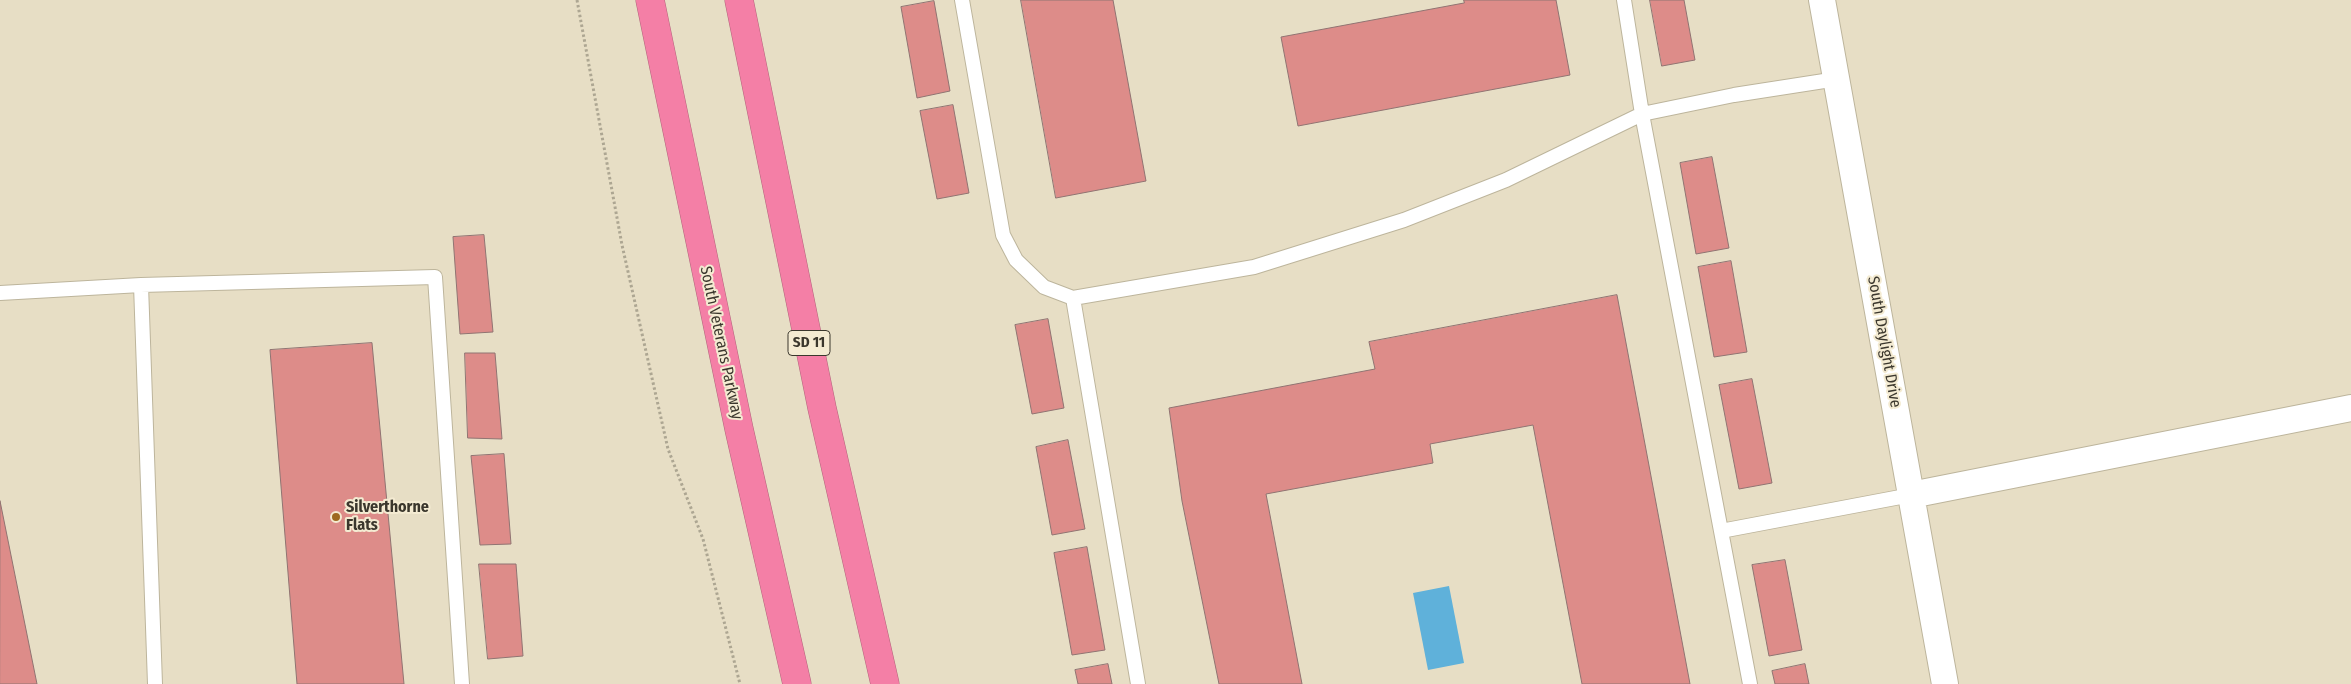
<!DOCTYPE html>
<style>
body{margin:0}
canvas{display:block;background:#e7dec5}
</style>
<canvas width="2351" height="684"></canvas>
<script>
const ctx = document.querySelector('canvas').getContext('2d');
ctx.lineJoin = 'round';
function fillPath(path, color) { ctx.fillStyle = color; ctx.fill(path, 'evenodd'); }
function stroke(path, color, width, dash) { ctx.strokeStyle = color; ctx.lineWidth = width; ctx.lineCap = dash ? 'butt' : 'round'; ctx.setLineDash(dash || []); ctx.stroke(path); }
function write(font, color, halo, rows, align = 'center') {
  ctx.font = font + ' "Fira Sans Condensed",sans-serif'; ctx.lineWidth = 4; ctx.setLineDash([]); ctx.textBaseline = 'middle'; ctx.strokeStyle = halo; ctx.fillStyle = color; for (const [text, x, y, turn = 0] of rows) {
    ctx.save(); ctx.translate(x, y); ctx.rotate((+turn || 0) * Math.PI / 180); ctx.textAlign = isNaN(turn) ? turn : align; if (halo) ctx.strokeText(text, 0, 0); ctx.fillText(text, 0, 0); ctx.restore();
  }
}
const water = new Path2D(`
 M1449,586L1464,663L1428,670L1413,593Z`);
const building = new Path2D(`
 M1021,0H1113L1146,181L1056,198Z
 M1464,0H1556L1570,75L1298,126L1281,37L1464,3Z
 M1650,0H1684L1695,60L1662,66Z
 M934,1L950,91L917,98L901,7Z
 M953,105L969,193L937,199L920,111Z
 M1712,157L1729,248L1696,254L1680,163Z
 M484,235L493,332L460,334L453,237Z
 M1731,261L1747,352L1714,357L1698,267Z
 M1617,295L1690,684H1582L1533,425L1430,444L1433,463L1266,494L1302,684H1219L1182,501L1169,408L1375,369L1369,342Z
 M1048,319L1064,408L1032,414L1015,325Z
 M372,343L404,684H297L270,350Z
 M465,353H495L502,439L468,438Z
 M1752,379L1772,483L1739,489L1719,385Z
 M1068,440L1085,529L1052,535L1036,447Z
 M504,454L511,544L480,545L471,456Z
 M0,501L37,684H0Z
 M1087,547L1105,650L1072,655L1054,553Z
 M1785,560L1802,650L1769,656L1752,565Z
 M479,564H516L523,656L488,659Z
 M1108,664L1112,684H1078L1075,670Z
 M1805,664L1809,684H1775L1772,671Z`);
const path = new Path2D(`
 M577,0L622,245L668,449L703,539L740,684`);
const lane = new Path2D(`
 M962,0L1003,235L1016,260L1044,287L1073,298
 M1624,0L1642,114L1750,684
 M141,285L155,684
 M0,293L141,285L435,277L462,684
 M1721,531L1911,495
 M1138,684L1073,298L1254,267L1404,220L1506,180L1642,114L1734,95L1837,79`);
const street = new Path2D(`
 M1822,0L1945,684
 M1911,495L2351,408`);
const highway = new Path2D(`
 M650,0L739,429L797,684
 M739,0L822,408L885,684`);
const markers = [
 [336,517,5,"#9d6920"]
];
const shields = [
 [809,343,42]
];
const shieldNames = [
 ["SD 11",809,343]
];
const streetNames = [
 ["South Daylight Drive",1884,342,80],
 ["South Veterans Parkway",721,343,78]
];
const poiNames = [
 ["Silverthorne",346,508],
 ["Flats",346,526]
];
fillPath(water, '#5fb1da');
fillPath(building, '#dd8c89');
stroke(building, '#907472', 1);
stroke(lane, '#bdb59c', 16);
stroke(street, '#bdb59c', 28);
stroke(highway, '#b3667c', 29);
stroke(path, '#ada692', 3, [2.5, 2.5]);
stroke(lane, '#fff', 14);
stroke(street, '#fff', 26);
stroke(highway, '#f47fa6', 28);
for (const [x, y, r, color] of markers) { const dot = new Path2D(); dot.arc(x, y, r, 0, 2 * Math.PI); ctx.fillStyle = color; ctx.fill(dot); stroke(dot, '#f4ebd2', 2); }
for (const [x, y, w] of shields) { const box = new Path2D(); box.roundRect(x - w / 2, y - 12.5, w, 25, 4); ctx.fillStyle = '#f4ebd2'; ctx.fill(box); stroke(box, '#3b372d', 1); }
write('bold 15px', '#3b372d', null, shieldNames);
write('16px', '#3b372d', '#f4ebd2', streetNames);
write('bold 16px', '#3b372d', '#f4ebd2', poiNames, 'left');
</script>
